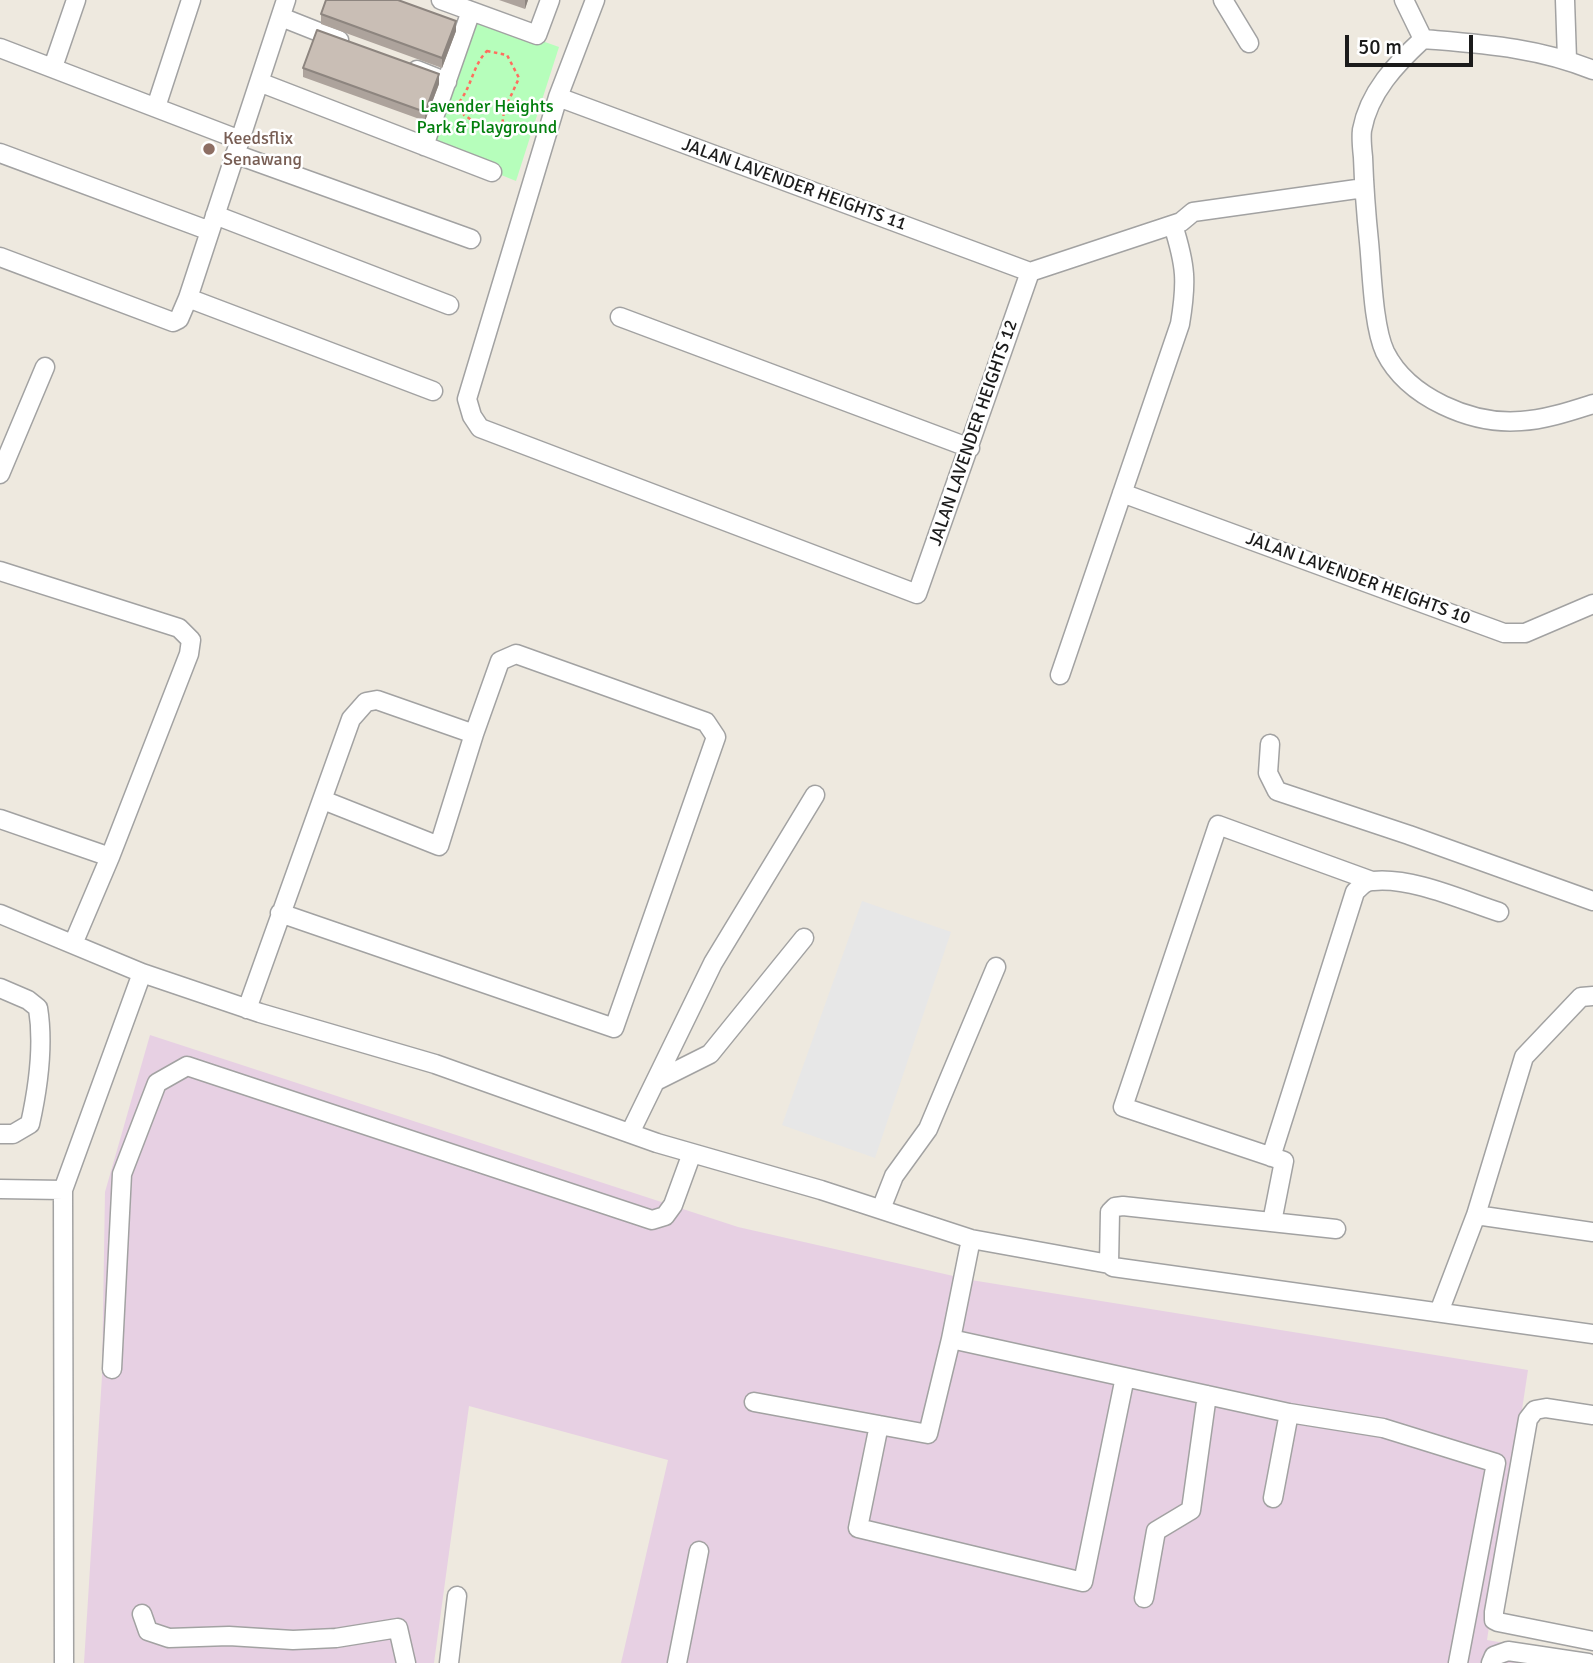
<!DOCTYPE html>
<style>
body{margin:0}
#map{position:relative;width:1593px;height:1663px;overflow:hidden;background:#eee9df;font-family:Signika,sans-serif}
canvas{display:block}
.scale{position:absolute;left:1345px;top:35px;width:128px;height:32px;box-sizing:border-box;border:4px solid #1b1b1b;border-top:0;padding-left:9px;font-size:21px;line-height:24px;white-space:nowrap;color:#1b1b1b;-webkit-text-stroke:5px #fff;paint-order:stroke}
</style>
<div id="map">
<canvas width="1593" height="1663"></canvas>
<div class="scale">50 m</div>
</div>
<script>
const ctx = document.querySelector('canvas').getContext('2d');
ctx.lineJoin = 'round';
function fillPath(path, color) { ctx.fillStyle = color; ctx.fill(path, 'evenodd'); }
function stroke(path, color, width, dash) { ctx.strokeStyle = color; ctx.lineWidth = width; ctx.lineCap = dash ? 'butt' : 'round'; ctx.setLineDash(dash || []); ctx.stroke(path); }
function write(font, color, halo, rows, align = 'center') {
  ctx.font = font + ' Signika,sans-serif'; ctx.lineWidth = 5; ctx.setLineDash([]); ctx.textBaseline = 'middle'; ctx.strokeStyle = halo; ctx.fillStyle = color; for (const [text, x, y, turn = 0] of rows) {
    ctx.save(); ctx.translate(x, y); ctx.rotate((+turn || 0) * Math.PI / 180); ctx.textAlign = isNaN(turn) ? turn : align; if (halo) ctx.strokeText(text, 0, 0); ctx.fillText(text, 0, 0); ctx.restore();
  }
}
const industrial = new Path2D(`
 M150,1035L738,1227L971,1280L1528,1370L1487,1640L1593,1658V1663H621L668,1460L469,1406L434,1663H84L102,1376L105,1192Z`);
const park = new Path2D(`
 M472,16L559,47L516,181L427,145Z`);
const parking = new Path2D(`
 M862,901L951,932L875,1158L782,1125Z`);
const path = new Path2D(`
 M487,51L507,55L519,78L504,111L502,126L487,130L464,115L460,101C472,85 473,65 487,51Z`);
const minor = new Path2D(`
 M441,0L537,35L550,0
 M595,0L558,97L467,399L472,416L480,428L917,594L1030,272
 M1223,0L1249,43
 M1404,0L1423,39
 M1565,0L1567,59
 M281,17L339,40
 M0,48L240,140
 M53,67L76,0
 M417,70L447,82
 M1593,70C1537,47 1482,44 1423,39C1396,64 1369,92 1362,130C1361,138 1362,148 1363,157C1364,185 1366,213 1369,242C1372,272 1373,326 1385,352C1408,398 1472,425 1521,421C1544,420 1571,411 1593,404
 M259,82L492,172
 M558,97L1030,272
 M156,107L191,0
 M424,146L471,11
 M0,153L210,231
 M235,154L471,239
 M215,215L449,305
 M0,257L173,322L179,319L188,298L286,0
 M1030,272L1181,222L1193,212L1364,188
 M188,298L433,391
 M620,317L970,448
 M0,474L45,367
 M1122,493L1504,633H1525L1593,604
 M0,571L179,628L191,640L189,654L110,857L73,944
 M1060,675L1180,324C1187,282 1186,266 1173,225
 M1270,744L1268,773L1277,791L1409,835L1593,901
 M323,800L439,846L474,734
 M0,819L110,857
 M0,914L142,973L260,1013L435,1064L657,1143L821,1190L971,1239L1109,1264L1113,1267L1593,1334
 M0,988L28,1000L38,1008C44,1045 38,1088 30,1124L13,1134H0
 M247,1009L351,719L366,702L377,700L474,734L500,661L516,654L706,722L716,737L614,1028L280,913
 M656,1081L710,1054L804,938
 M630,1133L713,963L815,795
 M1271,1157L1355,892C1361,886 1365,881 1373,881C1412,877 1462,900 1499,912
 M0,1189L63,1190
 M881,1209L894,1176L928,1129L996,967
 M1476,1215L1524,1057L1581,997L1593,996
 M1272,1222L1284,1161L1123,1107L1218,825L1372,881
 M971,1239L951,1339L1289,1413L1383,1428L1496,1463L1458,1663
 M1109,1264L1110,1212L1115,1207L1123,1206L1336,1229
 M1439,1312L1476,1215L1593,1232
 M112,1369L122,1174L157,1083L187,1066L652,1220L665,1216L673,1205L692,1153
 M754,1402L928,1434L951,1339
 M1593,1415L1546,1408L1535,1410L1528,1419L1494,1612V1620L1498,1622L1593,1641
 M879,1425L858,1528L1083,1582L1125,1377
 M1273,1498L1289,1413
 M1144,1598L1156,1531L1191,1510L1207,1395
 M142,1614L148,1631L169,1638L229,1636L293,1640L336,1638L398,1628L406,1663
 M64,1663L63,1190L142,973
 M449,1663L457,1596
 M677,1663L699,1551
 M1491,1663L1494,1656L1508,1651L1588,1663`);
const wall = new Path2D(`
 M499,0H528L525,9Z
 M321,14L456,31L442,68L321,24Z
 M303,68L439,84L425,121L303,77Z`);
const shadedWall = new Path2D(`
 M525,0H528L525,9Z
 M456,21V31L442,68V58Z
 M439,74V84L425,121V112Z`);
const building = new Path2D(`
 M326,0H398L456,21L442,58L321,14Z
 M317,30L439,74L425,112L303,68Z`);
const markers = [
 [209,149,7,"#8d6e63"]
];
const parkNames = [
 ["Lavender Heights",487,107],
 ["Park & Playground",487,128]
];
const educationNames = [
 ["Keedsflix",223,139],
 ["Senawang",223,160]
];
const streetNames = [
 ["JALAN LAVENDER HEIGHTS 11",794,185,20],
 ["JALAN LAVENDER HEIGHTS 12",974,433,-71],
 ["JALAN LAVENDER HEIGHTS 10",1358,579,20]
];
fillPath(industrial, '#e7d0e3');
fillPath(park, '#b6febb');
fillPath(parking, '#e7e7e7');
stroke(minor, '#a2a2a2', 21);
stroke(path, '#ff6e5e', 2.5, [3.5, 3.5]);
stroke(minor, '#fff', 18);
fillPath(wall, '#ada39c');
fillPath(shadedWall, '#8d857f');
fillPath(building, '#c9beb5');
stroke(building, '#8d857f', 2);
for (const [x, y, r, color] of markers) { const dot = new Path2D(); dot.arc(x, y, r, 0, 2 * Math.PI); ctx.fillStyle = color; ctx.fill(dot); stroke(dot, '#fff', 2.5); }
write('18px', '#027f0d', '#fff', parkNames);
write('18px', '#785e54', '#fff', educationNames, 'left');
write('18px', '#1b1b1b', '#fff', streetNames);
</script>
